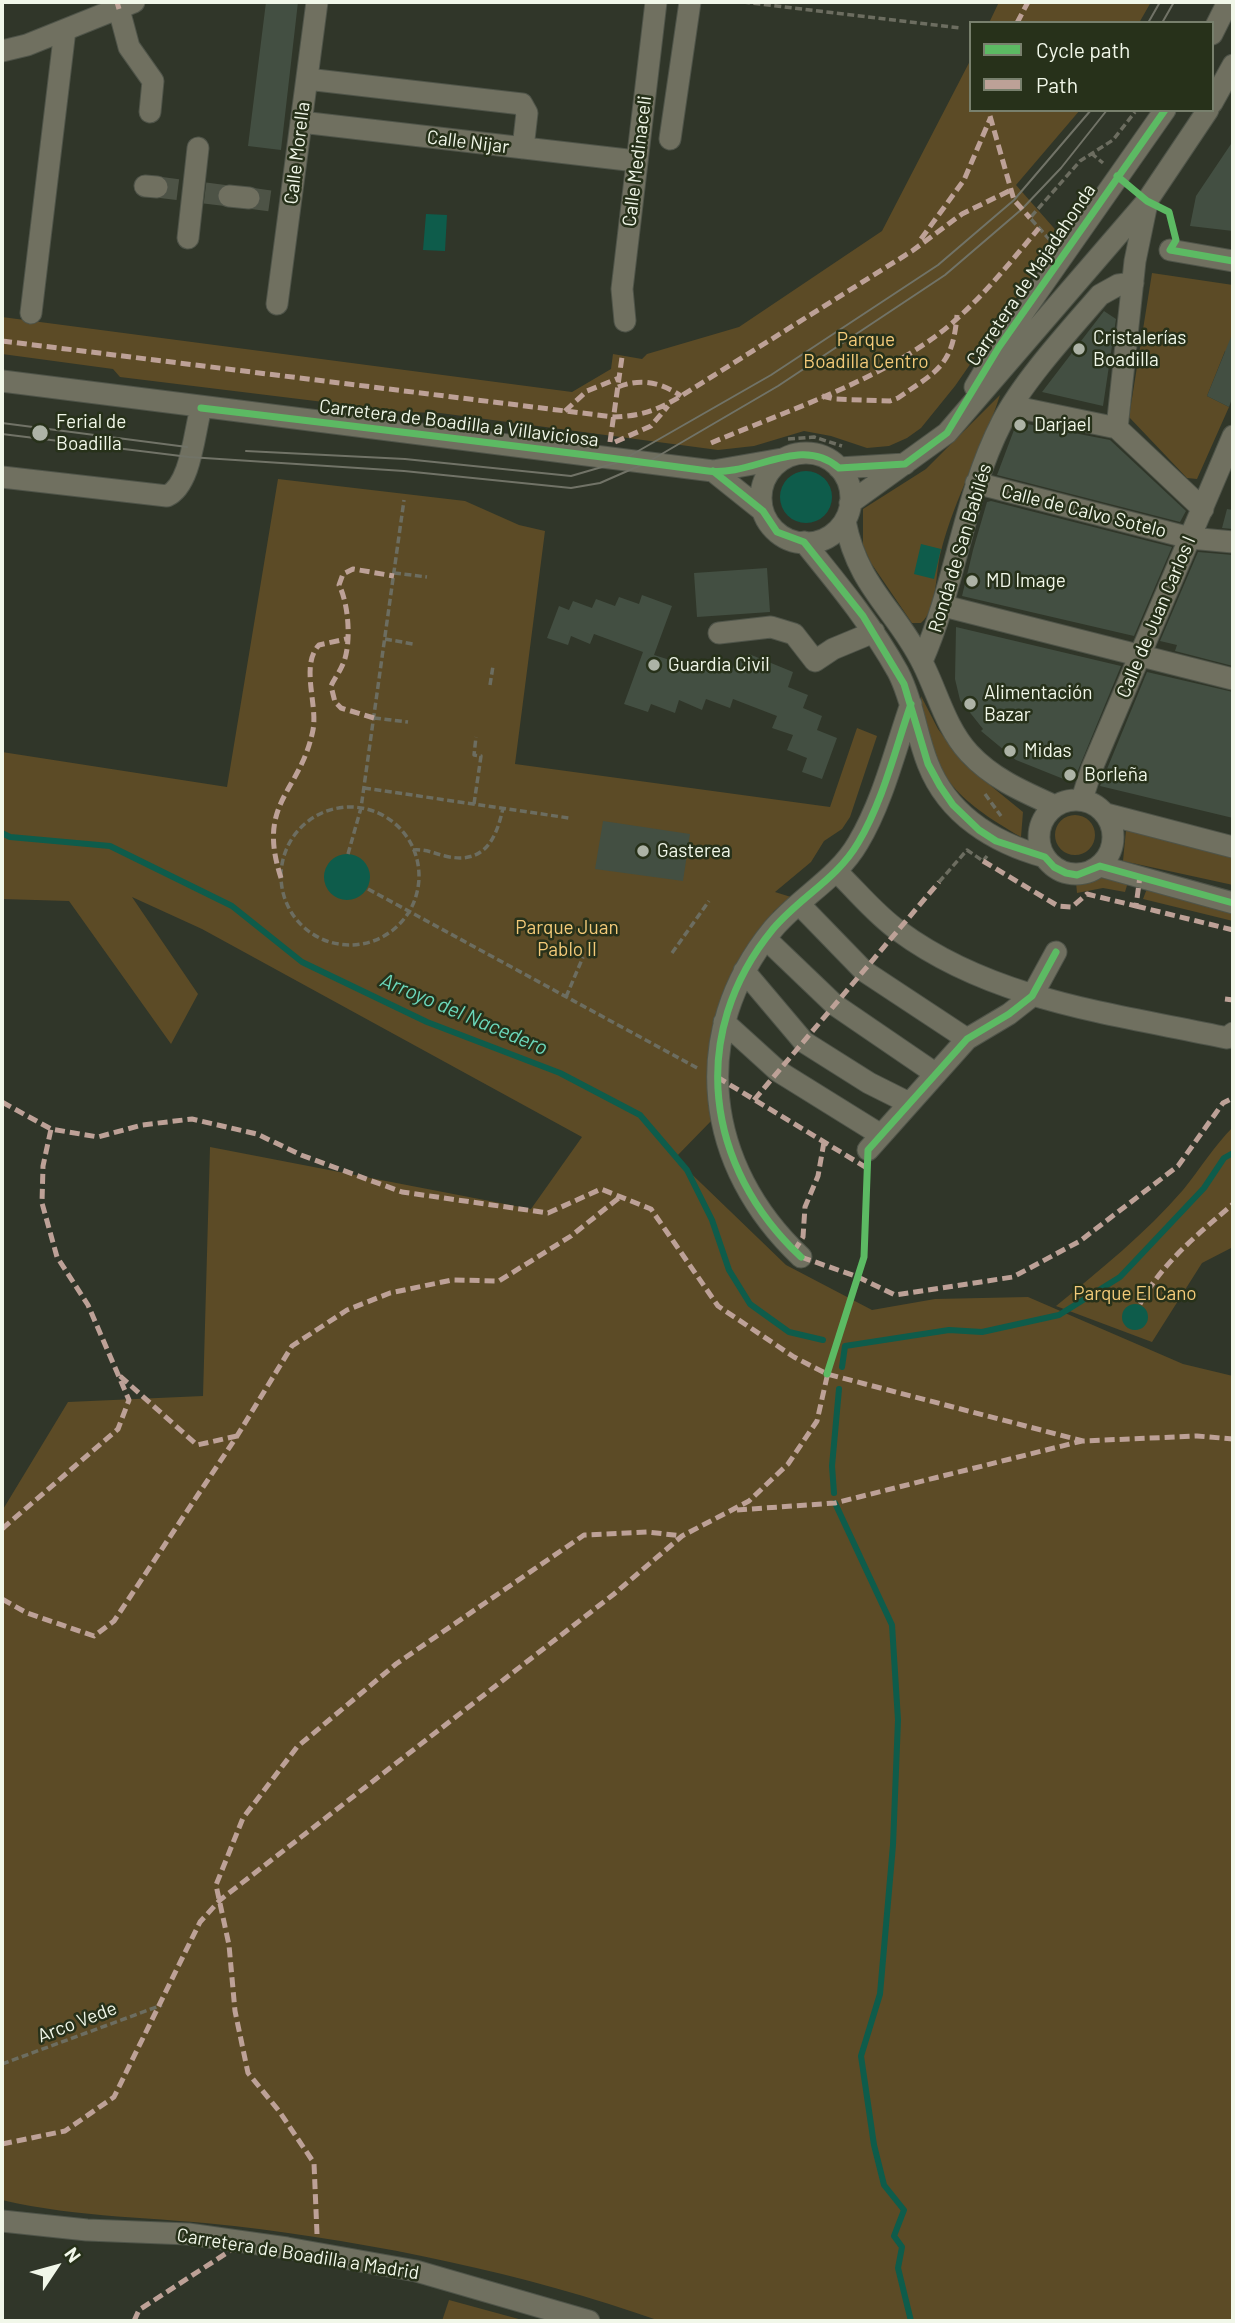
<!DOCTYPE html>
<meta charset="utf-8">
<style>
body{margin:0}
#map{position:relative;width:1235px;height:2323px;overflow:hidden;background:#303629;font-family:Barlow,sans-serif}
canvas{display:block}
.frame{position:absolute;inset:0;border:4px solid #f1f7e9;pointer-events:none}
.legend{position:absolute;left:969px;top:21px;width:245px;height:91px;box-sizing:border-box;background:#27311a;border:2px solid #78806d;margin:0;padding:9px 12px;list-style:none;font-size:21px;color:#f1f7e9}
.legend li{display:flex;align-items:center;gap:14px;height:35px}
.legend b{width:35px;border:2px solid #78806d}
.north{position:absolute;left:21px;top:2232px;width:70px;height:70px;-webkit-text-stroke:5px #27311a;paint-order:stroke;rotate:54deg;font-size:19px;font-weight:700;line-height:28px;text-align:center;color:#f1f7e9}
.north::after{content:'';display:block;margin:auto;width:24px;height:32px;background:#f1f7e9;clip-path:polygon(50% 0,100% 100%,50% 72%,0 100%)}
</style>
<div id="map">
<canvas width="1235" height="2323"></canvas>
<div class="frame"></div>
<ul class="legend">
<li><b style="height:9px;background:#5cba63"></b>Cycle path</li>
<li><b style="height:9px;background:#bda197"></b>Path</li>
</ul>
<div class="north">N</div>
</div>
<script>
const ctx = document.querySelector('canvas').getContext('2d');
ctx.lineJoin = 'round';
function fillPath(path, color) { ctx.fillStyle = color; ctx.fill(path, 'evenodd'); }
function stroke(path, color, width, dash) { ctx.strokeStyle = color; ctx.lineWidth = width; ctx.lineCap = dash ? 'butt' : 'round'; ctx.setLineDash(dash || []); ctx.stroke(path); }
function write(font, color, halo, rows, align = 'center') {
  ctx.font = font + ' Barlow,sans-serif'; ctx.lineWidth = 5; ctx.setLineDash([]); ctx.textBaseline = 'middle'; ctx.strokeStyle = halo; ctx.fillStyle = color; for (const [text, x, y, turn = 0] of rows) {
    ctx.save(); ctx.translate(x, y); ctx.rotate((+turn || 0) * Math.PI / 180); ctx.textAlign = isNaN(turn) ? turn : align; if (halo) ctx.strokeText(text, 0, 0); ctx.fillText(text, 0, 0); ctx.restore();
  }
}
const green = new Path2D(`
 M999,2H1151L1139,23H989Z
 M971,59V110H1080L1016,185L1060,235L955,386L921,428L907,438L889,446L867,448L831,436L804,431L754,446L718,450L440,413L405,412L120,377L113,369L2,354V317L572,392L611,369L613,354L642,359L647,354L739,327L882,231Z
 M1152,273L1233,285V352L1225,351L1207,396L1229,407L1197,479L1187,478L1129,417Z
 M1000,395C983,448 955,497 941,551C935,572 938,608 921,623H912L871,563L863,545V509L926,469Z
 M278,479L465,501L519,525L545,531L515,764L830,807L857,728L877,736L850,817L842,829L824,841L811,862L775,892L791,897L774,911L735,971L713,1119L675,1158L786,1265L872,1310L935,1299L1028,1297L1183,1364L1233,1376V2321H660C523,2273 378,2243 234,2226C157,2217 78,2218 2,2200V1511L68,1402L203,1396L210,1147L531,1209L582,1137L202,929L132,897L198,994L171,1044L69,901L2,899V752L227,787Z
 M921,696L938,729L964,764L1023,812L1021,837C956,799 929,775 921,696Z
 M1055 835a20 20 0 1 1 40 0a20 20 0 1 1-40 0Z
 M1126,830L1233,856V885L1123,861Z
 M1095,877L1128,882L1125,892L1103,888L1077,893L1076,882Z
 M1148,886L1233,908V921L1143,899Z
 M1233,1127V1247L1202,1263L1152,1342L1056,1306C1100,1270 1146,1233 1183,1190C1200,1169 1214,1146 1233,1127Z
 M449,2300L526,2321H442Z`);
const water = new Path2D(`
 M426,214L447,215L445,251L423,250Z
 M780 497a26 26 0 1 1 52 0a26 26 0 1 1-52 0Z
 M921,544L941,549L934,579L914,574Z
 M324 877a23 23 0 1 1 46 0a23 23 0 1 1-46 0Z
 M1122 1317a13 13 0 1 1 26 0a13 13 0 1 1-26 0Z`);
const stream = new Path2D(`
 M2,833L10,837L110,846L232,906L302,962L427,1022L560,1073L640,1115L687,1170L712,1220L729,1270L750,1304L789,1332L823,1340
 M842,1367L845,1346L949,1330L982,1332L1059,1315L1120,1277L1204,1188L1224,1158L1233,1153
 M834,1493L832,1466L839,1389
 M835,1503L892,1625L898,1720L893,1845L880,1994L861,2056L874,2145L884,2185L904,2210L894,2236L902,2247L898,2268L911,2321`);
const building = new Path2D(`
 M266,2H298L281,150L248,146Z
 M1233,141V231L1190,226L1196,196Z
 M1104,311L1116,319L1103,406L1042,392Z
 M1233,332V396L1229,407L1207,396Z
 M1017,422L1110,440L1186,511L1180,522L997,475Z
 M991,501L1172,547L1134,636L962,596L973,550L987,502Z
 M1227,509L1233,510V529L1222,528Z
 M1198,552L1233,555V666L1175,651L1177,645L1160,641Z
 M767,568L770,612L697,617L694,573Z
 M642,595L672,606L654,655L705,671L708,662L733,668L736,659L746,663L749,654L793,672L788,687L808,695L803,708L822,716L817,730L837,738L822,779L802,772L807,758L787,750L793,735L772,728L777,716L733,699L730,708L706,699L702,710L679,700L675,713L651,704L648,712L624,704L643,652L594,634L590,644L571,636L568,645L547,638L559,606L569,610L573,601L592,608L596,599L615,606L619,597L639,604Z
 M956,627L1121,666L1074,780L1071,782L1016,760L981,731L983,729L960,700L955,679Z
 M1147,672L1233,692V818L1100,786Z
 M603,821L690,834L683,881L595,869Z`);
const minorTunnel = new Path2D(`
 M157,187L181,190
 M205,193L229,196
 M249,198L277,202`);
const path = new Path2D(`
 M743,2L960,28
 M1091,153L1103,163
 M1050,240L1030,218L1080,161L1113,140L1135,112
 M788,439L814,437L842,446
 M394,573L427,577
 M385,639L413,644
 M490,685L493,666
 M374,718L408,722
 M364,788L569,818
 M985,794L1001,816
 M474,804L481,756L474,755L476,737
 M281 876a69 69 0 1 1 138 0a69 69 0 1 1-138 0Z
 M413,850C426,849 433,853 445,856C483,865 496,841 503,808
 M348,854L361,808L404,500
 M939,882L967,850L983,861L987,856
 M368,889L699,1069
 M672,953L709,901
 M566,997L583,957
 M2,2064L162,2005`);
const minor = new Path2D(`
 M117,2L129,47L153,81L150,112
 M1212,34L1228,2
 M2,51L27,45L134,2
 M307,79L522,104L527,113L523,148
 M1212,103L1233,65
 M301,122L636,161
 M670,139L690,2
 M145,186L157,187
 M229,196L249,198
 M188,238L198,148
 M1170,250L1233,261
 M277,304L317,2
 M31,313L65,30
 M625,321L622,289L656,2
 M2,381L713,471L782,459
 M975,387L999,347L1165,110
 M1011,406L1117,428L1203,509
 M1117,428L1135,261L1147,203
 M761 498a45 45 0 1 1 90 0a45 45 0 1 1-90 0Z
 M839,468L905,464
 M713,471L763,511
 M2,477L167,496C191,485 194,433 201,408
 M976,483L1190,538L1233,542
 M850,503L947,433L1147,201L1208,110
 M845,521C858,588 896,609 923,664C938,694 946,728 969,753C993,779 1024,792 1055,806
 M804,542C838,584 872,625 898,672C913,701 916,734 928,764C948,815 994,843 1045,857
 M944,606L1233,679
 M719,633L771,627L794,634L815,661L833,649L874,632
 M922,661C956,584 963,498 1002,422C1023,381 1069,331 1100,295L1118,285L1133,283
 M1082,799L1092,768L1233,436
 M1039 837a37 37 0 1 1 74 0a37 37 0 1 1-74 0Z
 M1106,814L1233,847
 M1100,866L1233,903
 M837,872C857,891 876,915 899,931C994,1001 1115,1014 1227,1038L1233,1033
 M799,904L864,971L967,1039
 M766,939L835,1005L936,1074
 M744,971L804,1042L869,1083L909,1103
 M724,1022L778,1071L881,1135
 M868,1150L967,1039L1009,1014L1032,996L1056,952
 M801,1257C705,1167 687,1034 773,929C800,897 837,879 858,843C883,801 895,750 911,704
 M2,2221L87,2230L188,2234L287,2248L416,2271L589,2321`);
const tram = new Path2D(`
 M1148,23L1160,2
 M1162,23L1174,2
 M2,423L187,447
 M2,434L189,457L404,471L571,488L600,483L648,462L778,386L945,275L1022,209L1061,168L1107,110
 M246,451L405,459L571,476L619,462L771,375L938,265L1014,200L1091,110`);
const quiet = new Path2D(`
 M117,2L119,9
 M1017,23L1028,2
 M990,116L1014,200L1030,218
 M921,239L964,180L990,119
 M2,341L614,417C641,416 658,410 681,396L912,251L962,214L1011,190
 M618,387C640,378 661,382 681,396
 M822,396L834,399L890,401L898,398C937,371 953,366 957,315
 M565,411L587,391L619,378
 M610,442L622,357
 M615,442L651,426L668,406
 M711,443C786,411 870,384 936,336C975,307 1008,265 1039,228
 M374,718L341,708L335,702L331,686C334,679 339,673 342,666C352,647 349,604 339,585L343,574L353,569L394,576
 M983,861L1058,906L1072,907L1087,894L1136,906L1140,876
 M281,878C256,801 300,794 313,730C318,705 300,665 319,645L346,639
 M1136,906L1233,930
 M1225,999L1233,1000
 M717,1077L867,1168
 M754,1100L939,882
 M2,1102L51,1129L98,1137L142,1125L192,1119L257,1134L301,1155L402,1192L548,1213L601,1189L651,1209L718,1306L794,1357L827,1374L1083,1441L1197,1436L1233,1439
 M794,1251L803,1237L805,1207L818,1176L824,1142
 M801,1257L858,1277L895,1295L1013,1277L1080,1241L1178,1166L1223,1103L1233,1098
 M1140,1304C1162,1263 1198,1234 1233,1204
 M120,1376L197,1445L237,1436
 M737,1510L835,1503L1082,1441
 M2,1529L118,1429L129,1400L88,1305L57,1257L42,1203L43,1166L51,1129
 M2,1599L27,1613L94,1636L114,1621L237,1436L292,1346L347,1310L390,1293L452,1280L499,1281L571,1236L620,1197
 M2,2144L65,2131L114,2097L200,1922L220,1900L614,1594L682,1536L749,1501L788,1464L817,1421L829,1368
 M317,2234L314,2163L279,2111L248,2073L235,2011L229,1945L216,1885L243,1818L297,1747L396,1664L584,1535L648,1532L682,1536
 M134,2321L139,2310L245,2241`);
const cycleway = new Path2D(`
 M1117,176L1147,201L1169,212L1176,240L1170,250L1233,261
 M201,408C370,428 539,448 708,471C753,477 800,434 839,468L905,464L947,433L999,347L1165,110
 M713,471L763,511L777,532L804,542L863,616L904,684L928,764L940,786L953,805L979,830L996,841L1045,857L1054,867L1066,873L1077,875L1100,866L1233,903
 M801,1257C705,1167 687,1034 773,929C800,897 837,879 858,843C883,801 895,750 911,704
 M827,1374L864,1257L868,1150L967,1039L1009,1014L1032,996L1056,952`);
const markers = [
 [1079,349,7,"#adb3a6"],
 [1020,425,7,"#adb3a6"],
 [40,433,9,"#adb3a6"],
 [972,581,7,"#adb3a6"],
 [654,665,7,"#adb3a6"],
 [970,704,7,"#adb3a6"],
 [1010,751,7,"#adb3a6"],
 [1070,775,7,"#adb3a6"],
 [643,851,7,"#adb3a6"]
];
const streetNames = [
 ["Calle Nijar",468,142,7],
 ["Calle Morella",297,153,-83],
 ["Calle Medinaceli",637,161,-83],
 ["Carretera de Majadahonda",1031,275,-56],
 ["Carretera de Boadilla a Villaviciosa",459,423,7],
 ["Calle de Calvo Sotelo",1084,511,14],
 ["Ronda de San Babilés",960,548,-73],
 ["Calle de Juan Carlos I",1156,617,-67],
 ["Arco Vede",77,2022,-21],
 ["Carretera de Boadilla a Madrid",298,2254,9]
];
const poiNames = [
 ["Cristalerías",1093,338],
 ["Boadilla",1093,360],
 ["Ferial de",56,422],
 ["Boadilla",56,444],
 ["Darjael",1034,425],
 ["MD Image",986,581],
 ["Guardia Civil",668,665],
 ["Alimentación",984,693],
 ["Bazar",984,715],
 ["Midas",1024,751],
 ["Borleña",1084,775],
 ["Gasterea",657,851]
];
const parkNames = [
 ["Parque",866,340],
 ["Boadilla Centro",866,362],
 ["Parque Juan",567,928],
 ["Pablo II",567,950],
 ["Parque El Cano",1135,1294]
];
const waterNames = [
 ["Arroyo del Nacedero",464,1014,23]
];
fillPath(green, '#5c4b26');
fillPath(water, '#0e5c4b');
stroke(stream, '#0e5c4b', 6);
fillPath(building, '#434f42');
stroke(minorTunnel, '#4d5346', 21, [21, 10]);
stroke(minor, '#4f5449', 23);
stroke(path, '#6c6d60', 3.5, [7, 3.5]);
stroke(minor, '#707060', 21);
stroke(tram, '#717367', 2);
stroke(quiet, '#bda197', 5, [10, 5]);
stroke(cycleway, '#5cba63', 7);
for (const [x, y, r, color] of markers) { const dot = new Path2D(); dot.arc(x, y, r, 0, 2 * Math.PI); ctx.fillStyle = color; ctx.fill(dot); stroke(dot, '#27311a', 2.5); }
write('19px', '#f1f7e9', '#27311a', streetNames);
write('19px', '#f1f7e9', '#27311a', poiNames, 'left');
write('19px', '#f3ca79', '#27311a', parkNames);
write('italic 21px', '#6bd8bb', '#27311a', waterNames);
</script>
